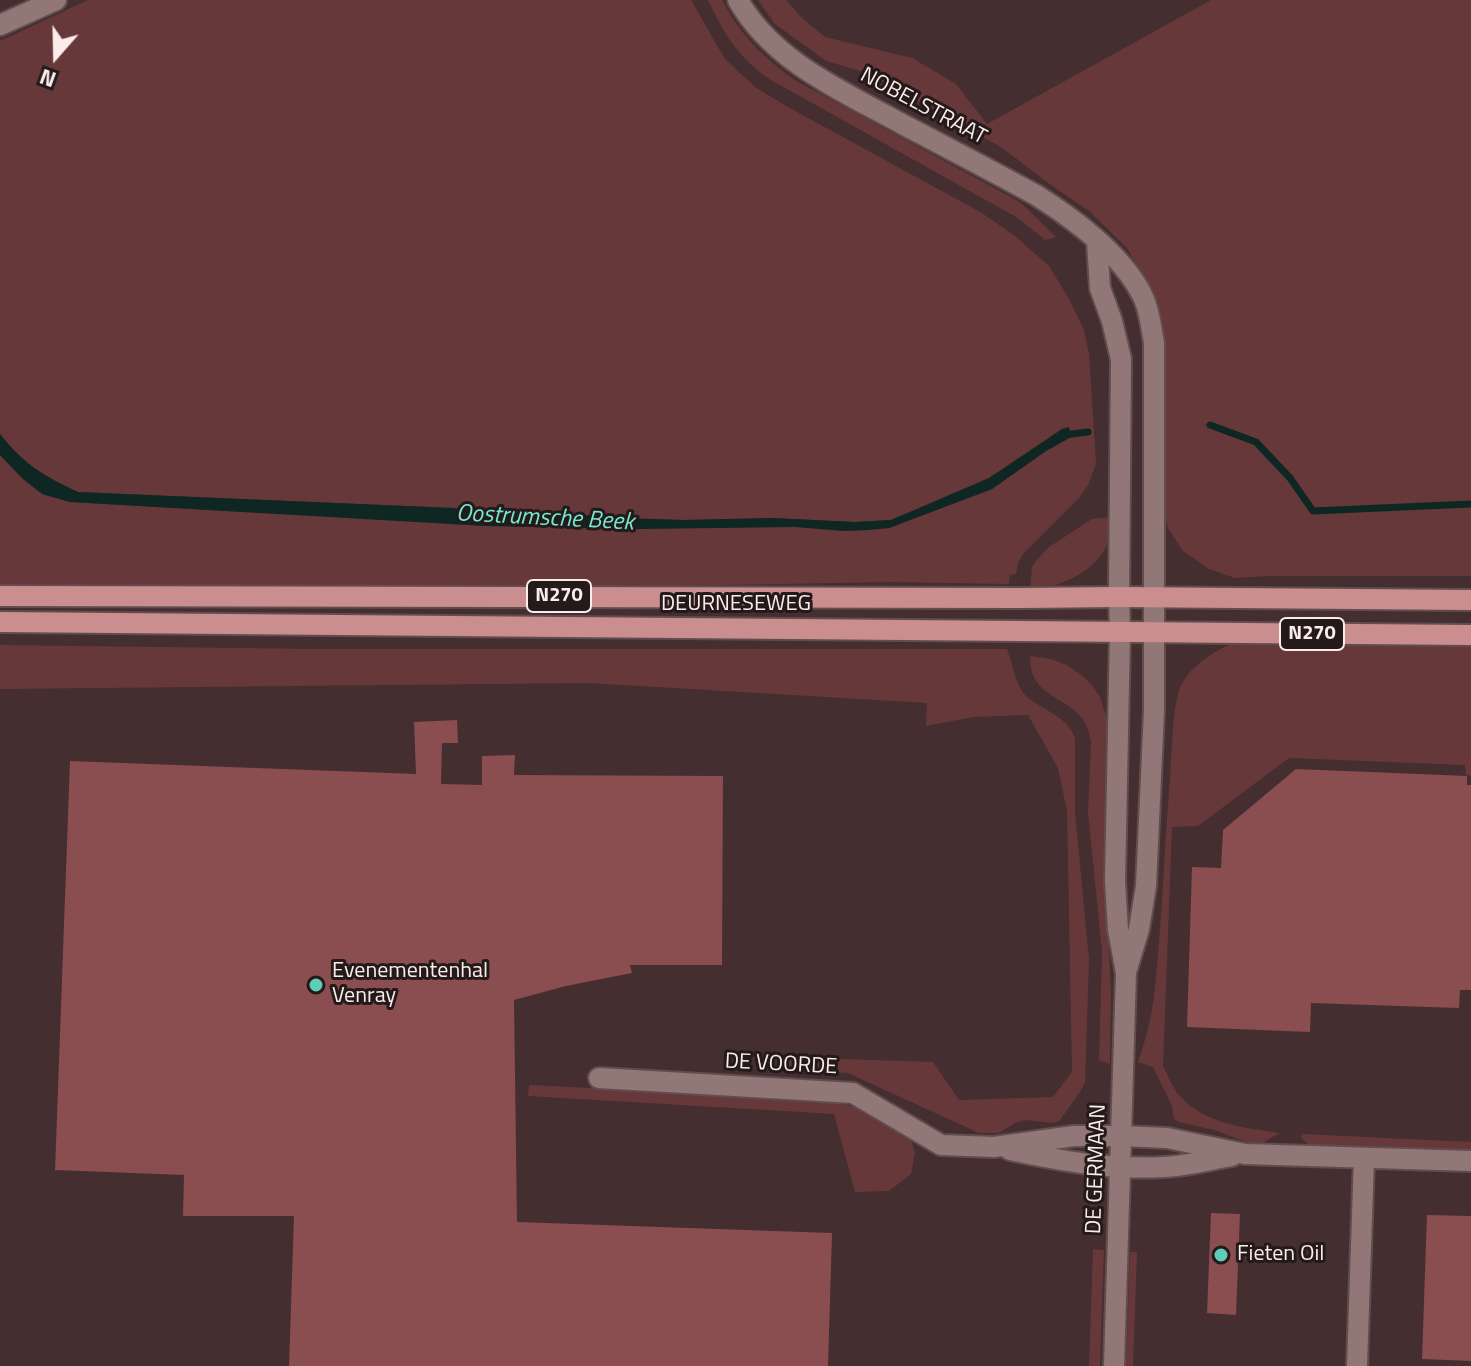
<!DOCTYPE html>
<style>
body{margin:0}
#map{position:relative;width:1471px;height:1366px;overflow:hidden;background:#452e2f;font-family:"Titillium Web",sans-serif}
canvas{display:block}
.north{position:absolute;left:16px;top:16px;width:80px;height:80px;-webkit-text-stroke:6px #241a1a;paint-order:stroke;rotate:200deg;font-size:22px;font-weight:700;line-height:32px;text-align:center;color:#fbebeb}
.north::after{content:'';display:block;margin:auto;width:28px;height:36px;background:#fbebeb;clip-path:polygon(50% 0,100% 100%,50% 72%,0 100%)}
</style>
<div id="map">
<canvas width="1471" height="1366"></canvas>
<div class="north">N</div>
</div>
<script>
const ctx = document.querySelector('canvas').getContext('2d');
ctx.lineJoin = 'round';
function fillPath(path, color) { ctx.fillStyle = color; ctx.fill(path, 'evenodd'); }
function stroke(path, color, width, dash) { ctx.strokeStyle = color; ctx.lineWidth = width; ctx.lineCap = dash ? 'butt' : 'round'; ctx.setLineDash(dash || []); ctx.stroke(path); }
function write(font, color, halo, rows, align = 'center') {
  ctx.font = font + ' "Titillium Web",sans-serif'; ctx.lineWidth = 6; ctx.setLineDash([]); ctx.textBaseline = 'middle'; ctx.strokeStyle = halo; ctx.fillStyle = color; for (const [text, x, y, turn = 0] of rows) {
    ctx.save(); ctx.translate(x, y); ctx.rotate((+turn || 0) * Math.PI / 180); ctx.textAlign = isNaN(turn) ? turn : align; if (halo) ctx.strokeText(text, 0, 0); ctx.fillText(text, 0, 0); ctx.restore();
  }
}
const green = new Path2D(`
 M88,0H691L725,59L755,87L788,107L982,213L1015,236L1049,266L1069,299L1084,330L1089,354L1096,464L1089,483L1079,498L1023,554L1018,563L1016,574L1010,575L1009,584L889,582L611,587L0,584V455L22,478L42,494L70,502L245,512L796,527L845,531L889,528L992,489L1046,451L1071,437L1016,461L989,478L964,490L891,520L855,522L773,518L683,520L620,518L547,512L78,492L42,474L18,456L0,434V41Z
 M708,0H722C741,36 763,57 795,80L1020,202L1056,237L1045,240L1018,218L769,79C738,57 724,34 708,0Z
 M758,0H786L801,17L825,37L912,58L956,84L987,124L1211,0H1471V576H1268L1235,578L1209,569L1183,551L1168,528L1163,511L1150,290L1127,248L1089,211L1051,185L1001,147L867,73L826,61L775,24Z
 M1111,517C1111,525 1111,535 1108,542C1097,572 1059,588 1030,590L1032,567L1036,561L1049,547L1092,519Z
 M1241,640L1471,646V776L1466,775L1465,765L1289,758L1198,826L1172,827L1163,1066C1168,1075 1172,1087 1179,1095C1204,1124 1245,1128 1280,1133L1260,1144L1246,1142L1214,1130L1179,1122L1174,1119L1172,1106L1153,1067L1138,1062C1143,1047 1148,1031 1151,1015C1155,995 1156,975 1158,955C1163,896 1165,837 1170,779C1172,754 1172,710 1180,688C1188,666 1220,647 1241,640Z
 M0,645L318,649H1007C1013,664 1015,686 1027,697C1044,711 1067,716 1075,738V812L1089,960L1085,1082L1080,1092L1060,1120L1054,1123L1025,1120L1015,1123L999,1133H979L848,1073L783,1068V1057L933,1062L959,1100L1053,1097L1072,1072L1067,811L1058,768L1028,715L973,717L926,726L927,703L589,683L0,689Z
 M1030,656L1051,659L1067,665L1081,675L1092,685L1100,697L1109,725L1105,863L1111,992L1110,1064L1099,1060L1102,951L1088,813L1091,742C1085,698 1046,705 1033,675C1030,669 1031,663 1030,656Z
 M529,1085L830,1100L866,1111L910,1138L915,1152L911,1174L889,1191L855,1192L834,1114L528,1096Z
 M1302,1134L1471,1142V1151L1308,1145L1301,1137Z
 M1093,1249L1104,1250L1100,1366H1089Z
 M1130,1252H1137L1133,1366H1126Z`);
const water = new Path2D(`
 M1069,427L1071,437L1046,451L992,489L889,528L868,530L845,531L796,527L640,529L485,526L70,502L42,494L22,478L0,455V434C25,465 42,475 78,492L547,512L620,518L683,520L773,518L855,522L891,520L989,478L1062,429Z`);
const stream = new Path2D(`
 M1210,425L1256,442L1290,478L1313,511L1471,504
 M1063,435L1088,432`);
const building = new Path2D(`
 M457,720L458,743H442L441,784L482,785V756L515,755L514,775L723,776L722,965H630L632,973L566,986L514,1000L517,1222L832,1233L828,1366H289L294,1216H183L184,1175L55,1170L70,761L416,774L414,722Z
 M1296,769L1467,776V785H1471V990H1460L1459,1008L1311,1003L1310,1032L1187,1027L1192,867L1221,868L1223,830Z
 M1211,1213L1240,1214L1236,1315L1207,1313Z
 M1427,1215L1471,1216V1361L1422,1359Z`);
const minor = new Path2D(`
 M599,1078L853,1093L941,1145L994,1147L1074,1136H1122L1167,1138L1245,1154L1471,1161
 M1010,1150C1062,1161 1110,1170 1164,1167C1186,1166 1209,1160 1232,1156
 M1357,1366L1364,1158`);
const tertiary = new Path2D(`
 M738,0C773,62 844,92 904,125C948,148 992,171 1036,195C1074,219 1125,257 1144,299C1150,313 1151,328 1154,342V599
 M0,25L56,0
 M1097,242L1100,288L1112,321L1121,359L1119,597`);
const secondary = new Path2D(`
 M1127,969L1139,929L1146,886L1154,711V599
 M1114,1366L1126,973L1118,930L1115,881L1120,632L1119,597`);
const primary = new Path2D(`
 M0,596L1022,598L1119,597L1471,600
 M0,622L1471,635`);
const markers = [
 [316,985,8,"#5eceb8"],
 [1221,1255,8,"#5eceb8"]
];
const shields = [
 [559,596,64],
 [1312,634,64]
];
const shieldNames = [
 ["N270",559,596],
 ["N270",1312,634]
];
const streetNames = [
 ["NOBELSTRAAT",923,107,28],
 ["DEURNESEWEG",736,605],
 ["DE VOORDE",781,1065,3],
 ["DE GERMAAN",1097,1169,-88]
];
const poiNames = [
 ["Evenementenhal",332,972],
 ["Venray",332,997],
 ["Fieten Oil",1237,1255]
];
const waterNames = [
 ["Oostrumsche Beek",545,519,3]
];
fillPath(green, '#66383a');
fillPath(water, '#0e2722');
stroke(stream, '#0e2722', 7);
fillPath(building, '#8a4d50');
stroke(minor, '#614d4e', 24);
stroke(tertiary, '#614d4e', 24);
stroke(secondary, '#614d4e', 24);
stroke(primary, '#614d4e', 24);
stroke(minor, '#927777', 20);
stroke(tertiary, '#927777', 20);
stroke(secondary, '#927777', 20);
stroke(primary, '#ca8e8f', 20);
for (const [x, y, r, color] of markers) { const dot = new Path2D(); dot.arc(x, y, r, 0, 2 * Math.PI); ctx.fillStyle = color; ctx.fill(dot); stroke(dot, '#241a1a', 3); }
for (const [x, y, w] of shields) { const box = new Path2D(); box.roundRect(x - w / 2, y - 16, w, 32, 6); ctx.fillStyle = '#241a1a'; ctx.fill(box); stroke(box, '#fbebeb', 2); }
write('bold 20px', '#fbebeb', null, shieldNames);
write('22px', '#fbebeb', '#241a1a', streetNames);
write('22px', '#fbebeb', '#241a1a', poiNames, 'left');
write('italic 24px', '#73e8d1', '#241a1a', waterNames);
</script>
